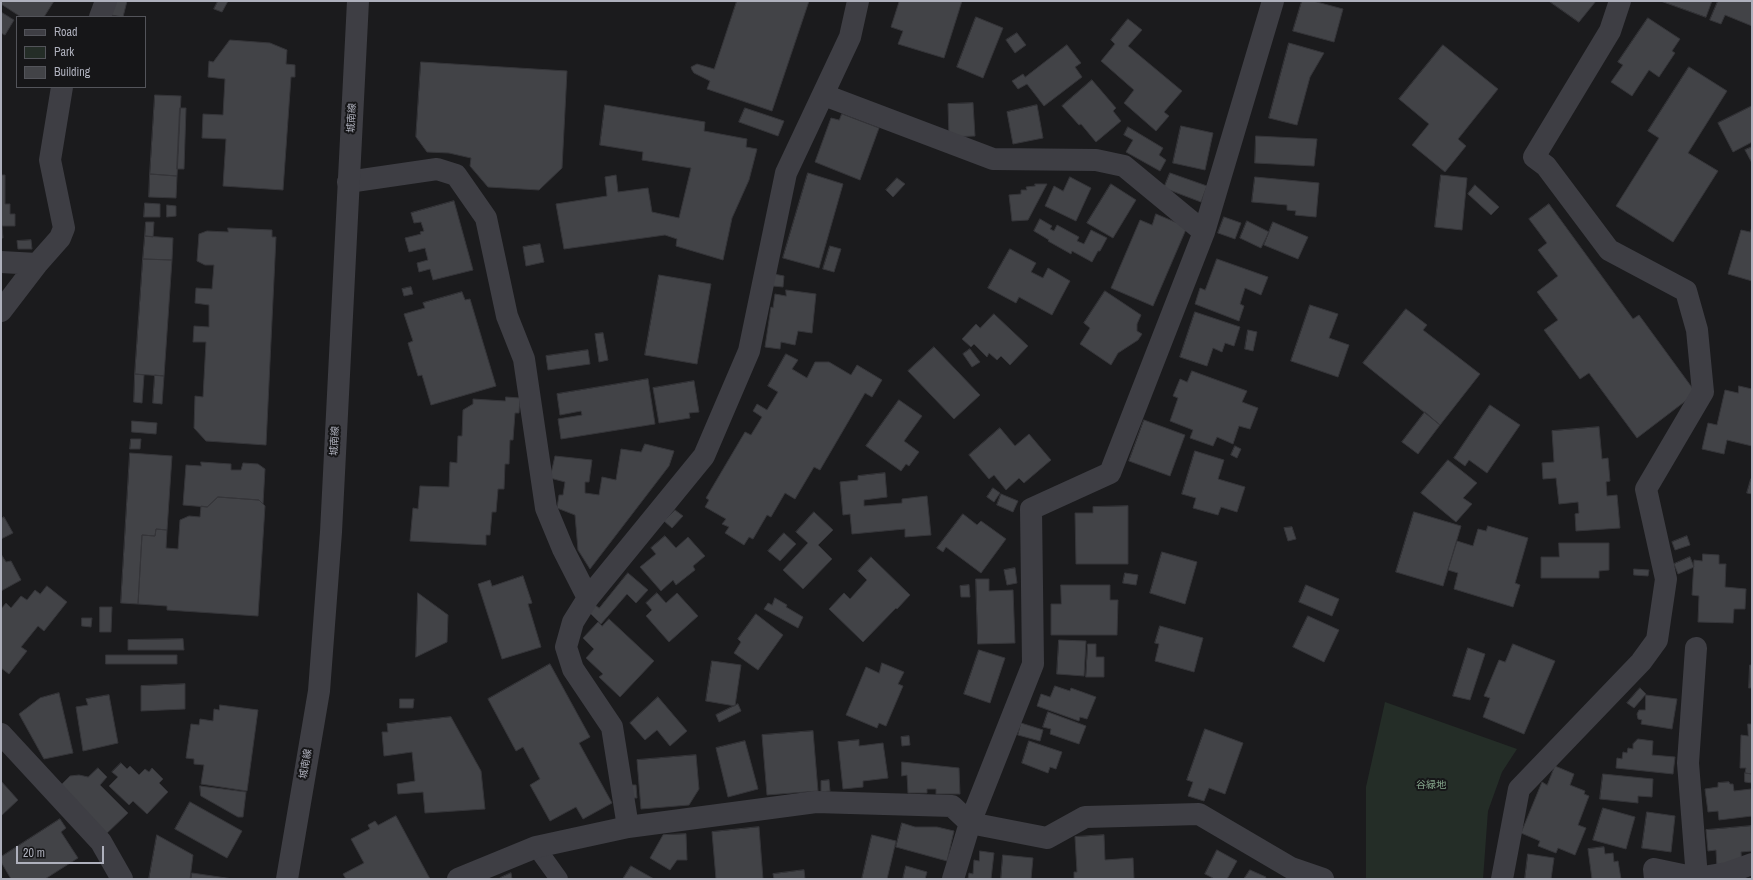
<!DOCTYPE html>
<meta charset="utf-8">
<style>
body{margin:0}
#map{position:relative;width:1753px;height:880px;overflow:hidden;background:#1b1b1d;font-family:"Archivo Narrow",sans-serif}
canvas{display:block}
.frame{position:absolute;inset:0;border:2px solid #aeb0bc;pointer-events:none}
.legend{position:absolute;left:16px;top:16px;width:130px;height:72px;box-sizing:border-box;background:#161618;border:1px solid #53545a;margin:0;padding:5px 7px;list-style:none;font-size:12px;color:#aeb0bc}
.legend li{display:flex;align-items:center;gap:8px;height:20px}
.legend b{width:20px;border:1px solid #53545a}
.scale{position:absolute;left:16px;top:846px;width:88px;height:18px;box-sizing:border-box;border:2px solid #aeb0bc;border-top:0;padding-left:5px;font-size:12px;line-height:14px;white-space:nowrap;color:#aeb0bc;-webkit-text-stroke:3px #161618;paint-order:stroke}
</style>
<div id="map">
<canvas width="1753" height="880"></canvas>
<div class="frame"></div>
<ul class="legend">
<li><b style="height:5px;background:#3e3e44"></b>Road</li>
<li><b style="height:11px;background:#242d27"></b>Park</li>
<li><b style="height:11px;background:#424347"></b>Building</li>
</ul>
<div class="scale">20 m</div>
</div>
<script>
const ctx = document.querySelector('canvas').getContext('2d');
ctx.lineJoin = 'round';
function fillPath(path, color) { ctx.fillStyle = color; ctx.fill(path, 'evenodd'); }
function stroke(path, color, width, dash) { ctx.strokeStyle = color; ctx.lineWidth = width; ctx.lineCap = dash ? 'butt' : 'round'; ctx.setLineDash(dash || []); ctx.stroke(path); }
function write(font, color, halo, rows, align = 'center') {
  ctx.font = font + ' "Archivo Narrow","Noto Sans JP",sans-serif'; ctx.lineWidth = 4; ctx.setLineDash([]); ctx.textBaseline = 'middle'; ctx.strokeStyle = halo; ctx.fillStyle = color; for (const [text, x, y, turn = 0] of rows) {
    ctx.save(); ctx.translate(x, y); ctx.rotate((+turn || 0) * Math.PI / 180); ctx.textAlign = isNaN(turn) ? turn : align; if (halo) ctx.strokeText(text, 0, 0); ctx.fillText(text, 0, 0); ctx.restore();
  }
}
const green = new Path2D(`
 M1385,702L1517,749L1502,772L1488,811L1483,879H1366V787Z`);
const building = new Path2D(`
 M1,1H54L44,17H21L1,4Z
 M115,1H127L123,17L111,15Z
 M218,1H228L222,12L214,9Z
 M737,1H809L772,111L707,89L710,81L694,73L692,70L691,67L697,64L714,69Z
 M895,1H962L944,58L898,44L903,31L891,27L899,2Z
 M1302,1H1313L1343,9L1334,42L1293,31Z
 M1549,1H1596L1579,22Z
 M1661,1H1712L1706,17Z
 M1718,1H1752V26L1725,15L1721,24L1710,20Z
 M1,12L14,20L5,35L1,33Z
 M976,17L1003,28L983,78L957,67Z
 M1648,18L1680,39L1672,51L1675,53L1659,77L1649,70L1632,96L1611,82L1623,65L1618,62Z
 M1128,19L1142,30L1128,46L1182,91L1164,112L1169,116L1156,131L1124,103L1134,90L1101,61L1115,44L1111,40Z
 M1017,33L1026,45L1015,53L1006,40Z
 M230,40L270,43L287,50L286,64L295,65V77H291L283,190L223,186L226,139L202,138L203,114L223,115L225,79L208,77L209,61L213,62Z
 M1289,43L1324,53L1310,77L1297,125L1269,118Z
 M1067,45L1081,63L1075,67L1082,77L1044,106L1027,84L1018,89L1012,81L1023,74L1025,77Z
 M1443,45L1498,89L1458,139L1466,146L1445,172L1412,145L1429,124L1399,99Z
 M421,62L567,71L562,168L539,190L488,187L470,166L471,158L449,153L427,152L416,137Z
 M1689,67L1727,91L1688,153L1718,171L1673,242L1616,206L1659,138L1648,131Z
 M1092,80L1116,108L1113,111L1121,121L1096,142L1081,124L1079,125L1062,106Z
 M155,95L181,96L177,176L150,174Z
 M973,103L975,136L949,137L948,104Z
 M605,105L705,122L704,131L747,139L746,147L757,149L749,180L732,218L723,260L676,246L677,239L665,235L564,249L556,204L607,196L605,177L616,175L618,192L648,188L652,212L679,218L691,168L642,160L643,152L600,145Z
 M1037,105L1043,138L1013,144L1007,112Z
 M1752,106V142L1733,152L1718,123Z
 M180,108H186L184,169H177Z
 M745,108L784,121L778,136L739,122Z
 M842,114L879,128L860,180L815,162L831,118L839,120Z
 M1181,126L1213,133L1205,170L1173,163Z
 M1128,127L1163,148L1159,155L1166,160L1160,171L1126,152L1133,140L1124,135Z
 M1256,136L1317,139L1314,166L1255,163Z
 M1752,147V163L1745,150Z
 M808,173L843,184L819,268L783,258Z
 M1170,173L1207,186L1201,202L1164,188Z
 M150,174L177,176L176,198L149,197Z
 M1,175H5V204H10V214H15V226H2L3,238H1Z
 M1441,175L1467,178L1462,230L1435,227Z
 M1070,177L1091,188L1076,221L1045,206L1054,186L1063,191Z
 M1255,177L1319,183L1316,217L1295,215L1296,211L1287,210V205L1252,202Z
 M897,178L905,184L893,197L886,190Z
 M1035,184H1047L1028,220L1012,221L1009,195L1021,194V190H1027L1026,187L1035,186Z
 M1111,184L1136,200L1113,238L1087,223Z
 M1475,185L1499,207L1491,215L1468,194Z
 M454,201L473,270L433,280L430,269L419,272L417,263L428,260L425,248L409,252L405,238L421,234L420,232L424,231L421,222L414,223L411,213Z
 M145,203L160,204V217H144Z
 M1549,204L1633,319L1639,315L1696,393L1637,438L1589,373L1580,379L1544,330L1558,320L1537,292L1558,276L1538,250L1547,243L1529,219Z
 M167,205L176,206V216L167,217Z
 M1156,214L1187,227L1153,306L1111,288L1140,220L1152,225Z
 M1224,217L1241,223L1235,239L1218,233Z
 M1040,219L1052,226L1050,229L1054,231L1057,225L1079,237L1077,241L1084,244L1091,230L1107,238L1100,251H1098L1092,262L1072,251L1071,254L1048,241L1049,240L1034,231Z
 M1247,221L1269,232L1261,248L1240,238Z
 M146,222H154L153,237L145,236Z
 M1273,222L1308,237L1298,259L1264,245Z
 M1752,227V281L1728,274L1741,230L1750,232Z
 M228,228L272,230V237H276L266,445L206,441L194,428L195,396L203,397L206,342H193L194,326L209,327V305L195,303L196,288L212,289L214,265H205L197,261L199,234L207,231L228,232Z
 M145,236L173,238L172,260L143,259Z
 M31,240L32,249H18L17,241Z
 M540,244L544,262L526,266L523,247Z
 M830,246L841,249L834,272L823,269Z
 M1010,249L1036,263L1031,272L1043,278L1048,268L1070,281L1052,315L1019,297L1016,303L988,288Z
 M143,259L172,260L164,376L135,374Z
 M1217,259L1268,277L1261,295L1245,288L1240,304L1244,306L1239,321L1195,304L1200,288L1205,290Z
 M774,274L784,276L783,287L773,286Z
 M659,275L711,284L697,364L645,355Z
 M411,287L413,294L404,296L402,289Z
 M786,290L816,294L812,333L798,331L795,345L781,342L780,349L765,347L771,307L773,308L775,294L786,296Z
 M1105,291L1141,315L1137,324V331L1142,334L1138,340L1118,353L1111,365L1080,344L1090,328L1084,323Z
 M462,292L465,300L470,299L496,386L431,405L422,375L418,376L408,343L413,341L404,314L425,308L423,303Z
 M1310,305L1338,314L1329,338L1349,345L1338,377L1291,361Z
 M1406,309L1427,325L1423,330L1480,374L1440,425L1363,363Z
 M1195,312L1240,327L1234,346L1225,343L1222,352L1213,348L1207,366L1180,357Z
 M994,314L1028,346L1010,365L1001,356L997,360L989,353L987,357L974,344L971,347L962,339L976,324L980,328Z
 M1248,330L1257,332L1253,351L1245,349Z
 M603,333L608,360L599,362L595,334Z
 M934,347L980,395L954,419L908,371Z
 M970,349L980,362L972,367L963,354Z
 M588,350L590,364L548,370L546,356Z
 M786,354L798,360L792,369L807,378L815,362H829L851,375L857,365L882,380L872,397L865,393L820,470L814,467L795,499L785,493L771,517L767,515L753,539L749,537L744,545L725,533L729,527L722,524L726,519L705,507L709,500L706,498L745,432L751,435L762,417L753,411L757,404L767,410L778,392L768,386Z
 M1192,371L1247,391L1242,402L1258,408L1250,429L1239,426L1233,444L1217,437L1213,446L1190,438L1193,430L1170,421L1178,398L1173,396L1180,379L1187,382Z
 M135,374L144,375L142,403L134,402Z
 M155,375L164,376L162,404L153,403Z
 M648,379L655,424L561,439L558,419L582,415L581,411L560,415L557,394Z
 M694,381L699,412L689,413L690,418L659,423L653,388Z
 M1739,386L1752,389V446L1727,440L1724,454L1702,449L1708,423L1717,425L1725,390L1738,393Z
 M506,397L520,398L519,413H515L513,440H510L509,464H505L504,489H498L496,512H492L490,535H486V545L410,541L413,508L418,509L420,486L449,487L450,462L457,463L458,436H462L463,410L473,404V399L505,401Z
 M899,400L922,416L904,441L919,452L909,466L906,464L901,471L866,446Z
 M1490,405L1520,425L1487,473L1469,460L1465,466L1454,458Z
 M1425,412L1440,425L1418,454L1402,442Z
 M1144,420L1185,435L1170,476L1129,461Z
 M132,421L157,423L156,434L132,432Z
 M1599,427L1602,459L1608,458L1610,481L1606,482L1607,496L1617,495L1620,528L1576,531L1575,514L1579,513L1578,502L1559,504L1556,478L1543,479L1542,463L1554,462L1552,431Z
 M1000,428L1015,446L1029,434L1051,460L1024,483L1019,478L1006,490L994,475L989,479L969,455Z
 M131,439H141L140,449H130Z
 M645,444L674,451L669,466L590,569L578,550L575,515L557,508L559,495H563L565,482L550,478L555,456L592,460L589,482H585V493L599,495L602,477L616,480L621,449L641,452Z
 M1235,446L1241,449L1237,458L1231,455Z
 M1195,451L1224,460L1218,479L1245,487L1237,512L1221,507L1218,515L1193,508L1196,498L1182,494Z
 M130,453L172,456L167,530L156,529L155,536L142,535L138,604L121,603Z
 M1448,460L1477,483L1463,498L1472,504L1456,522L1421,493Z
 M201,462L231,464V470H241L243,463L258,464L265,469L263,504L259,500L218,497L207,507L183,505L186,465L201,466Z
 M885,473L887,497L864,500V506L902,503V499L927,496L931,535L905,537V529L852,534L850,514L843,515L840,482L858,480V476Z
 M1751,479L1752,480V494L1747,493Z
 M993,488L1000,493L994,502L987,497Z
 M1001,494L1018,501L1013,512L997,505Z
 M218,497L259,500L265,506L258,616L167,610V606L138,604L142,535L155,536L156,529L167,530L166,548L178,549L180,520L189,516L200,517L201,506L207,507Z
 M1128,506V564H1076L1075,513H1093V507Z
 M675,510L683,516L672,528L664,521Z
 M814,512L833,530L818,545L832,559L803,589L783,570L808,543L796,532Z
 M1414,512L1461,526L1443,586L1396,572Z
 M963,514L977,525L981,521L1006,539L981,573L946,547L943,552L937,548Z
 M4,517L13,533L1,539V519Z
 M1488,526L1528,538L1515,583L1520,585L1513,607L1454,589L1458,573L1448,570L1457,541L1473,546L1478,529L1486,531Z
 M1292,527L1296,539L1288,541L1284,528Z
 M784,533L796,544L780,561L768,551Z
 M665,536L676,548L688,537L705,556L693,566L695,570L676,585L673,580L661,591L640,567L656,554L651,548Z
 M1687,536L1690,545L1675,550L1672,542Z
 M1559,543H1609V570L1599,571V578H1541V557H1559Z
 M1162,552L1197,562L1185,604L1150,593Z
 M1,554L6,562L11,561L21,580L1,591Z
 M1703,554L1719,555V564H1726L1725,587L1746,589L1745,609H1734L1733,623L1698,622L1699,596L1692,595L1694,560L1702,561Z
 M871,557L910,595L897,609L896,608L863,642L829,609L844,593L850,599L867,580L858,571Z
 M1690,557L1694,567L1678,574L1674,564Z
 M1015,568L1017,583L1007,585L1004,570Z
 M1634,569L1649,570L1648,576L1634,575Z
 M628,573L648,590L636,603L627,594L601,624L589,612L595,605L599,608Z
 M1125,573L1138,575L1136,585L1123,583Z
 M523,576L532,603L528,604L541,647L502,659L478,584L490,580L492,586Z
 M976,579H989V591L1013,590L1015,643L978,644Z
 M969,585L970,597H961L960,586Z
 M1061,585H1110V600H1118L1117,635H1051V604H1061Z
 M1306,585L1339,599L1332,616L1299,602Z
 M47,586L67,602L44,631L38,626L21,647L27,651L9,674L1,668V609L6,603L11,608L21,596L27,600L35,590L40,594Z
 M418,593L448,615L447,642L416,657Z
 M657,593L666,603L677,593L698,616L669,642L646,616L652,610L646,603Z
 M775,598L787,605L786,607L803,617L798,628L764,609L768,603L772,605Z
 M100,607H112L111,632H100Z
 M756,614L783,635L758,670L734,653L741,642L738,639Z
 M1308,616L1339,630L1324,662L1293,647Z
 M82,618H92L91,627L82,626Z
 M609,619L654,661L620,697L599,677L603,674L586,658L594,649L583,638L598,622L602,626Z
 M1160,626L1203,638L1194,672L1155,661L1159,644L1155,643Z
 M183,639L184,650H128V640Z
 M1059,640L1086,641L1084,676L1057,674Z
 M1088,644H1096V657H1104V677H1086Z
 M1513,644L1555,661L1524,734L1483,717L1490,698L1484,696L1499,660L1505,662Z
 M1468,648L1485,654L1470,700L1453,696Z
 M979,650L1005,658L990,703L964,694Z
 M106,655H177V664H106Z
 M712,661L741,665L735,706L706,701Z
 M882,663L904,672L898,684L903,686L886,726L879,723L877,728L846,715L866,667L879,673Z
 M550,664L590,737L579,743L612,803L583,819L576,807L550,821L530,785L540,779L523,747L516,751L488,699Z
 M1750,665H1752V688H1749Z
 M185,684V709L141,711V686Z
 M1055,686L1070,691L1071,688L1096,697L1087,719L1080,717L1079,721L1037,706L1041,694L1050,697Z
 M1640,688L1646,694L1634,708L1627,703Z
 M59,693L73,753L44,759L19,714L40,698Z
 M109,695L118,743L83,751L76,707L88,705L86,699Z
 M1646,695L1677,699L1672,729L1641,724L1642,720L1638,719L1637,714L1639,710H1645Z
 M658,697L687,731L670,746L657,730L645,740L630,723Z
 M400,699H414L413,708H400Z
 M738,704L741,711L719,722L716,715Z
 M220,705L258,710L247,791L201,784L204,765L194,764V759L186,758L191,724L199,725L200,719L213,721L214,709L219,710Z
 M1048,712L1086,726L1079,744L1050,734L1051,729L1043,727Z
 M451,717L481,771L485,809L425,813L423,792L398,794L397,784L415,781L412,752L384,756L382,732H388L387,724Z
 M1021,723L1043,730L1040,741L1018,735Z
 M1748,724H1752V774L1745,773L1746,768H1740L1741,735L1748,736Z
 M1205,729L1243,743L1225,794L1209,788L1204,801L1188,796L1193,782L1187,780Z
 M813,731L818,791L767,795L762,735Z
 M909,736L910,745L902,746L901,737Z
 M1638,739L1653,741L1652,755L1675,757L1673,774L1616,768L1617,758L1622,759L1623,752L1627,753L1628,748L1633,749V744Z
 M859,740V746L883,743L888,778L863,781V787L843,789L838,742Z
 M745,741L758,789L728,797L716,748Z
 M1029,741L1062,752L1056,769L1050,767L1048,773L1022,763Z
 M696,755L699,789L689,805L641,809L637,760Z
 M902,762L959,768L960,794H936V789H927V793H908L907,775L902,776Z
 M121,763L127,769L130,766L139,775L145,769L149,772L152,768L163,779L159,783L168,792L147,814L133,801L129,805L109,786L118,777L112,772Z
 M1555,766L1574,774L1570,785L1585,791L1584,794L1589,796L1578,825L1586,828L1575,855L1558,848L1556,853L1538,846L1540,841L1521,833L1542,782L1547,785Z
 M98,768L107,777L100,785L128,813L104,836L59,787L70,776L79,775L88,777Z
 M1745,773L1752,774V783L1745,782Z
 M1603,774L1653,779L1652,797L1638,796V803L1600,799Z
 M829,780L830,791L821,792V781Z
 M1,781L18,800L1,816Z
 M1729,782L1730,784H1733L1734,791L1751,789L1752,816L1719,820L1718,811L1708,812L1705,789L1718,787V783Z
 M630,785H636L637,798H631Z
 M200,786L246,792L243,817H238L201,796Z
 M190,802L242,831L227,858L175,829Z
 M1603,808L1635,817L1626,849L1593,840Z
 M1647,812L1675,816L1671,852L1642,848Z
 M396,816L430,879H346L343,874L364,863L351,839L370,829L368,825L375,821L378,825Z
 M60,819L66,828L61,832L78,858L45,879H11L1,862V857Z
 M902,823L915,827H937L954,831L947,861L896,847Z
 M1751,826L1752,851L1741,852L1742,867L1717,869L1716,850L1708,851L1706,830Z
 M759,827L763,879H716L712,832Z
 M686,834L687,860H677L670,870L650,858L663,835Z
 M157,835L193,855L190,879H149Z
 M872,835L896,841L887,879H862Z
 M1104,835L1105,860L1133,858L1134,879H1074V872H1077L1075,837Z
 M1604,847L1605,854L1613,853L1614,862L1618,861L1621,879H1592L1588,849Z
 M1217,850L1237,861L1227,879H1212L1213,878L1205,874Z
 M980,851L994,853L991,879H968L969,873L973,874L974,860L979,861Z
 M1528,854L1554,858L1551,879H1525Z
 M1003,855L1033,858L1031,879H1001Z
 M631,866L654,879H623Z
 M906,866L927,872L925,879H903Z
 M804,870L805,879H774L773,874Z
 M1250,870L1266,877L1265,879H1244Z
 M192,873L233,879H191Z
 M511,873L512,879H500V878Z`);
const service = new Path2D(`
 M536,847L559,879`);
const minor = new Path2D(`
 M100,17L106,1
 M824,95L993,159L1096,160L1124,166L1204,232
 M348,182L437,169L456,175L486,218L507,316L524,359L546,508L563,549L588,598
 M1,262L37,264L1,311
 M37,264L60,238L64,228L50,160L62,87
 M1696,648L1688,763L1697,878
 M1,734L101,842L122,879
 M628,827L612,727L573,669L566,647L573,622L588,598L704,456L749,351L786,173L850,37L858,1
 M458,879L536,847L628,827L816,802L952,806L970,823L1047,838L1085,817L1199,814L1291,868L1323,879
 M953,879L970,823L1033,664L1031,509L1110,473L1204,232L1273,1
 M1502,879L1519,789L1641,662L1657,640L1666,579L1646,489L1703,392L1697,330L1686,291L1609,250L1546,166L1534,157L1610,31L1620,1
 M1655,879L1654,869L1697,878L1727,873L1752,864`);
const tertiary = new Path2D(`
 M287,879L319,691L331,532L358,1`);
const streetNames = [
 ["城南線",352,118,-87],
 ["城南線",335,441,-87],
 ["城南線",306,764,-80]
];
const parkNames = [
 ["谷緑地",1431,785]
];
fillPath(green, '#242d27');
fillPath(building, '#424347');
stroke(building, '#353539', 1);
stroke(service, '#3e3e44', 18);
stroke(minor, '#3e3e44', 22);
stroke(tertiary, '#3e3e44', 22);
write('10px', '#aeb0bc', '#161618', streetNames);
write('10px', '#85a68c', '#161618', parkNames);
</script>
